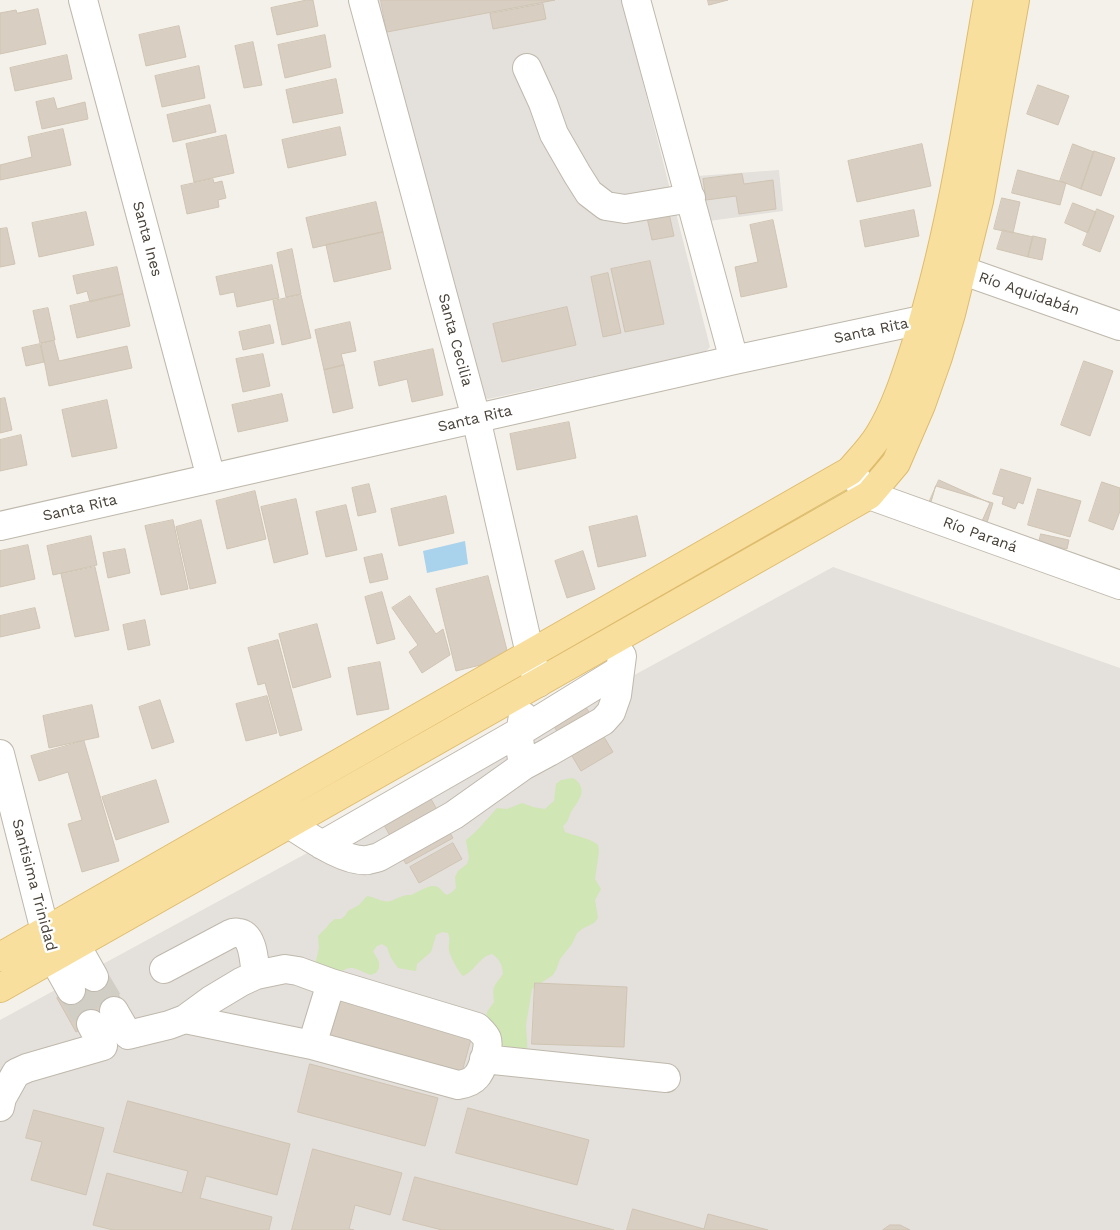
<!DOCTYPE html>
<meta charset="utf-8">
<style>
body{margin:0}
canvas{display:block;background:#f4f1ea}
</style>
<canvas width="1120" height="1230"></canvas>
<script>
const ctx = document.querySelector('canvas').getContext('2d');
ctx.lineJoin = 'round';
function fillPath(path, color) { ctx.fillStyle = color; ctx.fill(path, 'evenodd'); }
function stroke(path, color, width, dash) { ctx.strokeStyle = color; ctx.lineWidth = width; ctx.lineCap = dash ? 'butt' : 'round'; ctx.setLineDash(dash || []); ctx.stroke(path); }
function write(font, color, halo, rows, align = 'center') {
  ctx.font = font + ' "Work Sans",sans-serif'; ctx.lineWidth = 5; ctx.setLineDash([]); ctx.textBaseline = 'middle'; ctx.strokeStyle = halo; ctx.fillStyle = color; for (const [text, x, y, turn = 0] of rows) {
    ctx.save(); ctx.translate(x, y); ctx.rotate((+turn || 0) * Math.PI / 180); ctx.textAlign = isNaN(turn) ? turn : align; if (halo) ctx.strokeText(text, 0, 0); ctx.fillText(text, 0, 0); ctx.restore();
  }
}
const industrial = new Path2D(`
 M371,0H622L710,347L705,352L488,399L476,393Z
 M779,170L783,211L709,221L697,176Z
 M833,567L1120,668V1230H0V1020Z`);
const green = new Path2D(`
 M849,486L854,490L558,658L557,656V653Z
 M573,778C590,789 578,801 571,812C568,818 569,821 563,826L565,832C575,836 590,838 598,845L599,851L595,879L601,889L595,900L598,918L594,923L582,929L577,933L572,944L560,959L556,970L553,975L532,989L526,1025C526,1033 528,1041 527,1049L521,1050L503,1047L498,1044L486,1018L487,1012L494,1002C492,985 494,987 503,974C502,965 500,959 492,954C479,957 475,971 463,976C459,973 449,954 449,950C448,942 451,941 448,933L442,932L436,935L431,952L417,964L416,971L398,968L391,958L387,947L382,944L377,946L373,951L379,962V968L376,973L370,975C349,966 352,965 332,977L315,965L319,948L318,936L326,928L330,923L335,919H341L345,916L348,911L359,905L367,896C375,897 383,903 391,901C396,899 401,896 407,895C408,895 409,895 411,895C418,893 429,883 438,887C441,889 443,893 447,895L452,892L456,888L455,877L458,871L467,864L469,858L466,840C478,831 487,819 497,808L507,809L522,803L533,807L545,809L554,801L556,784L561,780Z`);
const water = new Path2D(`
 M465,541L468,564L427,573L423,551Z`);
const building = new Path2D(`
 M307,0H313L318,26L277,35L271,8Z
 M381,0H555L387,32Z
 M708,0H728L709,5Z
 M543,4L546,19L493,29L490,14Z
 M38,9L46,44L0,54V13L16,10L17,13Z
 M179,26L186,57L146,66L139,35Z
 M325,35L331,67L285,78L278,45Z
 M253,42L262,85L244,88L235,46Z
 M67,55L72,79L15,91L10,68Z
 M199,66L205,98L162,107L155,76Z
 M336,79L343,113L293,123L286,90Z
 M1038,85L1069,96L1058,125L1027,114Z
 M54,98L57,109L85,102L88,119L42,129L36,102Z
 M210,105L216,132L173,142L167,115Z
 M340,127L346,155L288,168L282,140Z
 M63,129L71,165L0,180V165L32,157L28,137Z
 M226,135L234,173L194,182L186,144Z
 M922,144L931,186L857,202L848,161Z
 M1073,144L1094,152L1081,189L1060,181Z
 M1094,151L1115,158L1101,196L1081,189Z
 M1018,170L1066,183L1060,205L1012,193Z
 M742,174L744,184L773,180L776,209L739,214L736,196L706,200L703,179Z
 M213,179L214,183L222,181L226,198L218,200L219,207L187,214L181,186Z
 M1002,198L1020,202L1013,233L994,229Z
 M376,202L383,232L313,248L306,218Z
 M1073,203L1096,212L1088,233L1065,223Z
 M668,209L674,236L652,240L646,213Z
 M1097,209L1114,216L1100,252L1083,245Z
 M914,210L919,236L865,247L860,221Z
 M86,212L94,245L39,257L32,223Z
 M773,220L787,287L741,297L735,267L758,262L750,225Z
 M7,228L15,264L0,267V229Z
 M1003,230L1033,237L1028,257L997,249Z
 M383,232L391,269L334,282L326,245Z
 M1033,236L1046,239L1042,260L1028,257Z
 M292,249L301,294L286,297L277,253Z
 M650,261L664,324L625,332L611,269Z
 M272,265L279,298L237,307L234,292L220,295L216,277Z
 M117,267L123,294L90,302L87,291L77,294L73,276Z
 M608,273L621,333L603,337L591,277Z
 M123,294L130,326L77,338L70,306Z
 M301,295L311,338L282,345L273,301Z
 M567,307L576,345L502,362L493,324Z
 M48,308L55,340L40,343L33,311Z
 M350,322L356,351L341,354L344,365L324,370L315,330Z
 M270,325L274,343L243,350L239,332Z
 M54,341L59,361L127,346L132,368L49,386L41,344Z
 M40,344L44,362L26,366L22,348Z
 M433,349L443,395L412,402L407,379L379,386L374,362Z
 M263,354L270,386L243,392L236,359Z
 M1084,361L1113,371L1090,436L1061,425Z
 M344,365L353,408L333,413L324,370Z
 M282,394L288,421L238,432L232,405Z
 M5,398L12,430L0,433V399Z
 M107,400L117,448L72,457L62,410Z
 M569,422L576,458L517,470L510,434Z
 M21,435L27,465L0,471V440Z
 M1001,469L1031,478L1023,504L1018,502L1015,509L1002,504L1004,497L993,494Z
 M939,480L990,503L979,528L928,505Z
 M1102,482L1120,488V511L1113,530L1089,521Z
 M369,484L376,512L358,516L352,488Z
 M936,486L993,503L986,526L929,510Z
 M1038,489L1081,501L1070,537L1028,525Z
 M255,491L266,539L227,549L216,501Z
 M446,496L454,533L399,546L391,509Z
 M296,499L308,554L274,563L261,507Z
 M346,505L357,550L326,557L316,512Z
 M637,516L646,556L598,567L589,527Z
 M173,520L188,589L161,595L145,526Z
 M201,520L216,583L190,589L176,527Z
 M1041,534L1069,540L1067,549L1039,543Z
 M91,536L97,565L53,575L47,546Z
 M28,545L35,579L0,587V551Z
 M125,549L130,573L108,578L103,553Z
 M583,551L595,589L567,598L555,561Z
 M382,554L388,579L370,583L364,558Z
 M95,567L109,630L75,637L61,574Z
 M488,576L509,658L456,671L436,589Z
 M382,592L395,639L377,644L365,597Z
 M410,596L436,634L443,629L450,655L422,673L409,652L418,645L392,608Z
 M35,608L40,628L0,637V616Z
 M145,620L150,645L128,650L123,625Z
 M317,624L331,677L293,688L279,634Z
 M278,640L302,730L280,736L265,683L258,685L248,648Z
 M380,662L389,709L357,715L348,668Z
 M267,696L277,733L246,741L236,704Z
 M581,699L613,752L581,771L549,718Z
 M160,700L174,742L152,749L139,707Z
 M92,705L99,737L49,748L43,716Z
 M84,741L119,861L82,872L68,824L82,820L68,772L39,781L31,756Z
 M156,780L169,822L116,840L102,797Z
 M427,792L453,838L406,864L380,818Z
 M453,843L462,859L419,883L410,867Z
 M105,971L124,1005L76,1032L57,998Z
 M535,983L627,987L624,1047L532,1044Z
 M334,993L473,1032L460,1079L320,1040Z
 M310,1064L438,1098L425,1146L298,1112Z
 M128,1101L290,1144L277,1195L206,1176L200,1198L272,1217L269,1230H113L93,1225L107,1173L182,1193L188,1171L114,1152Z
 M468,1108L589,1140L577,1185L456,1153Z
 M34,1110L104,1128L86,1195L31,1180L42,1142L26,1138Z
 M313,1149L402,1173L390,1215L355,1205L349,1229L354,1230H292Z
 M415,1177L614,1230H442L403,1220Z
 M633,1209L704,1229L708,1214L768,1230H627Z
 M890,1225H900L910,1230H883Z`);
const minorTunnel = new Path2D(`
 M94,977L114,1011
 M71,990L91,1024`);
const minor = new Path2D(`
 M83,0L211,478
 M363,0L476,418L530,654L538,683
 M636,0L734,360
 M527,68L543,103L554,134L577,174L589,193L606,206L625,209L691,198
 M940,264L961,270L1120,326
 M850,471L869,495L1120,585
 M0,526L734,360L945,315
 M0,754L45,931L53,958L71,990
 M523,766L549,752L603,721L611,712L617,695L622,656
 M289,824C308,836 345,863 368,860C372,859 376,858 379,857L454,815L523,766L519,739L523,716
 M322,845L521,731L620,670
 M76,945L94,977
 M164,969L230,934C232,933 235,932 238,933C254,934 254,963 256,975
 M114,1011L128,1035L169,1025L185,1019L211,1000L241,982L256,975L285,969L298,971L331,983L477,1027C481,1031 485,1034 487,1039C490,1047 482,1071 476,1077C472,1082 464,1084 458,1085L312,1045
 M185,1019L312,1045L331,983
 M484,1059L666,1078
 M0,1107L2,1098L16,1073L27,1068L103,1046L91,1024`);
const major = new Path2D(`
 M0,957L850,471C860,459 871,448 879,435C896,408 907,372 917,341C952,230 968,114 988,0
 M0,988L869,495L896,463L921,405L938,357L951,314L979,201L1015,0`);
const streetNames = [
 ["Santa Ines",147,239,75],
 ["Río Aquidabán",1029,294,19],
 ["Santa Rita",871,331,-12],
 ["Santa Cecilia",455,340,75],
 ["Santa Rita",475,419,-13],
 ["Santa Rita",80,508,-13],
 ["Río Paraná",980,535,20],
 ["Santisima Trinidad",34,885,75]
];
fillPath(industrial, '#e4e0db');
fillPath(green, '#d0e6b5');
fillPath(water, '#a9d2ed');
fillPath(building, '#d8cfc2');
stroke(building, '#d0c4b3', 1);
stroke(minorTunnel, '#d1cec6', 28, [28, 14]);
stroke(minor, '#bfb8ac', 30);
stroke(major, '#debc6d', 30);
stroke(minor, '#fff', 28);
stroke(major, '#f9df9d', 28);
write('15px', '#474138', '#fff', streetNames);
</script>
